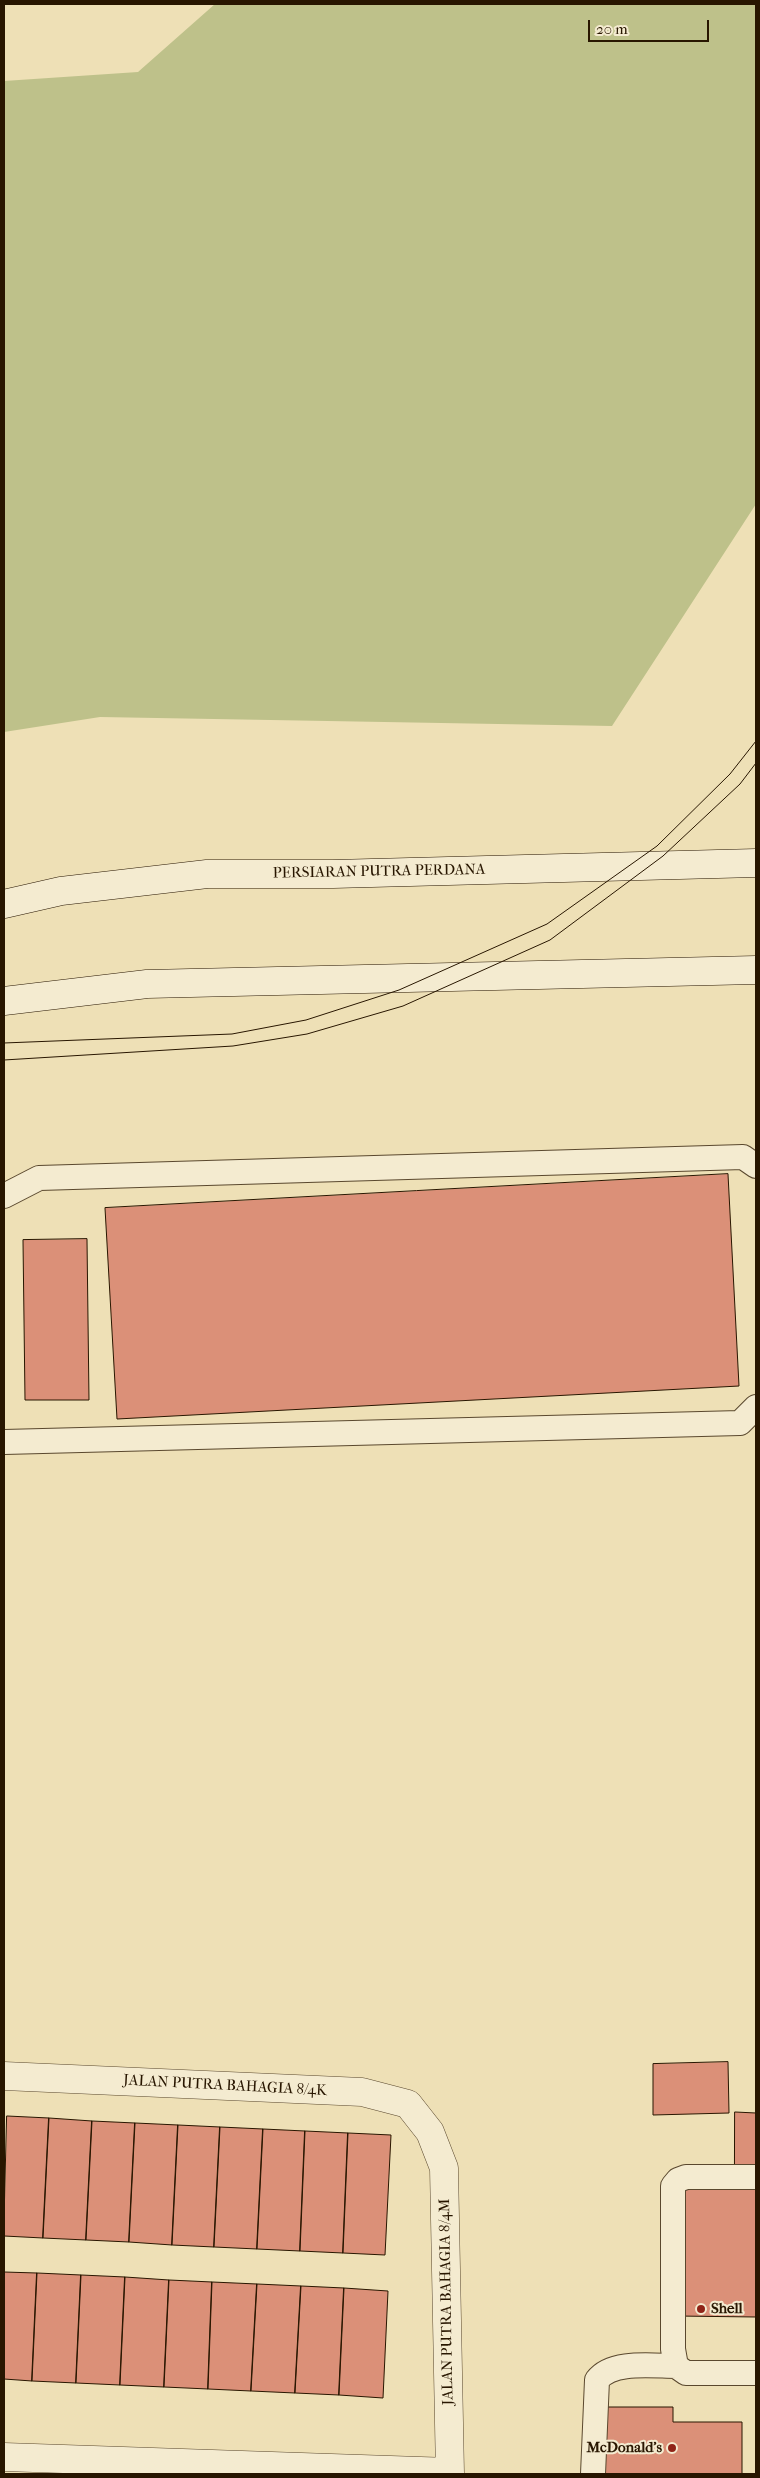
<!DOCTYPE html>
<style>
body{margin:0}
#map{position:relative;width:760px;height:2478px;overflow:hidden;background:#eee0b6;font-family:"IM FELL French Canon",serif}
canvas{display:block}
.frame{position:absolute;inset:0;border:5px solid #281600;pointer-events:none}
.scale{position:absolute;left:588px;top:20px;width:121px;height:22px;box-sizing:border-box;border:2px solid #281600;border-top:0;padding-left:6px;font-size:15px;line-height:18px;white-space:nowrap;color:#281600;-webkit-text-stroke:4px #f4ebd0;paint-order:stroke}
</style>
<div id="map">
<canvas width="760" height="2478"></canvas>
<div class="frame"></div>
<div class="scale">20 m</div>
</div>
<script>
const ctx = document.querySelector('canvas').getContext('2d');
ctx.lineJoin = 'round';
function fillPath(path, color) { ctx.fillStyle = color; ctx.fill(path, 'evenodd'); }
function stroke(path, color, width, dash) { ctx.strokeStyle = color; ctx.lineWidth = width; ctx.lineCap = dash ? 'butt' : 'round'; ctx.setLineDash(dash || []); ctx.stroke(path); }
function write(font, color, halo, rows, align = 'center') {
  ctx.font = font + ' "IM FELL French Canon",serif'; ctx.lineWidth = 4; ctx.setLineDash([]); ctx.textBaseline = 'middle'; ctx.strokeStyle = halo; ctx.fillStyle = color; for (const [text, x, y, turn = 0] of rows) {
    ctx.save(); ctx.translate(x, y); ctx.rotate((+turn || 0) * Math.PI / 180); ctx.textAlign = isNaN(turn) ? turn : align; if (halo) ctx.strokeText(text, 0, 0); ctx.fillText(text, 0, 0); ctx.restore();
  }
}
const green = new Path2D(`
 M215,4H756V504L612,726L100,717L4,732V81L138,72Z`);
const building = new Path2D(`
 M728,1174L739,1386L117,1419L105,1208Z
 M87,1239L89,1400H25L23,1240Z
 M728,2062L729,2113L653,2115V2064Z
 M735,2112L756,2113V2317L677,2316L678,2186L734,2187Z
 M7,2116L49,2118L43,2238L4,2236Z
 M49,2118L92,2121L86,2240L43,2238Z
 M92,2121L135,2123L129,2242L86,2240Z
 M135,2123L178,2125L172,2245L129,2242Z
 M178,2125L220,2127L214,2247L172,2245Z
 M220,2127L263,2129L257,2249L214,2247Z
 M263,2129L305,2131L300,2251L257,2249Z
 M305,2131L348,2133L343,2253L300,2251Z
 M348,2133L391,2135L385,2255L343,2253Z
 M4,2272L37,2273L32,2381L4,2379Z
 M37,2273L81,2275L76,2383L32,2381Z
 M81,2275L125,2277L120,2385L76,2383Z
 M125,2277L169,2280L164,2387L120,2385Z
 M169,2280L212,2282L208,2389L164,2387Z
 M212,2282L257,2284L251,2391L208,2389Z
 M257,2284L301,2286L295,2393L251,2391Z
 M301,2286L344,2288L339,2395L295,2393Z
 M344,2288L388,2291L383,2398L339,2395Z
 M602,2407H673V2422H742V2474H602Z`);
const service = new Path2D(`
 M4,1196L39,1178L743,1157L756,1166
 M4,1442L740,1423L756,1407
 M756,2177H686L678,2180L673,2186V2349L676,2366L686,2373H756
 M593,2474L597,2380C612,2360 653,2366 676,2366`);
const minor = new Path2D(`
 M4,2076L362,2092L408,2104L430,2132L444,2168L450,2474
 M4,2457L450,2472`);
const secondary = new Path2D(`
 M4,904L61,891L207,874H333L756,863
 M4,1001L147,984L756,970`);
const tram = new Path2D(`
 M4,1043L232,1034L306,1020L399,990L547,924L657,846L730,774L756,741
 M4,1060L233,1046L307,1034L403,1006L550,940L663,856L740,784L756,763`);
const markers = [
 [701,2309,5,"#8f2418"],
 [672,2448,5,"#8f2418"]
];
const streetNames = [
 ["PERSIARAN PUTRA PERDANA",379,872,-1],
 ["JALAN PUTRA BAHAGIA 8/4K",225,2086,3],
 ["JALAN PUTRA BAHAGIA 8/4M",447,2302,-91]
];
const poiNames = [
 ["Shell",711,2309],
 ["McDonald's",662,2448,"right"]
];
fillPath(green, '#bec18a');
fillPath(building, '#db9078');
stroke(building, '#281600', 1);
stroke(service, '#5a482e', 26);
stroke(minor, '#5a482e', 29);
stroke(secondary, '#281600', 29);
stroke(service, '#f4ebd0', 24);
stroke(minor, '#f4ebd0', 28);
stroke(secondary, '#f4ebd0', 28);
stroke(tram, '#281600', 1);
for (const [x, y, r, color] of markers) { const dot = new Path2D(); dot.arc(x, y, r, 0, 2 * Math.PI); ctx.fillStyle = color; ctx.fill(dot); stroke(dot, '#f4ebd0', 2); }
write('15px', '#281600', '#f4ebd0', streetNames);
write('bold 15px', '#281600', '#f4ebd0', poiNames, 'left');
</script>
